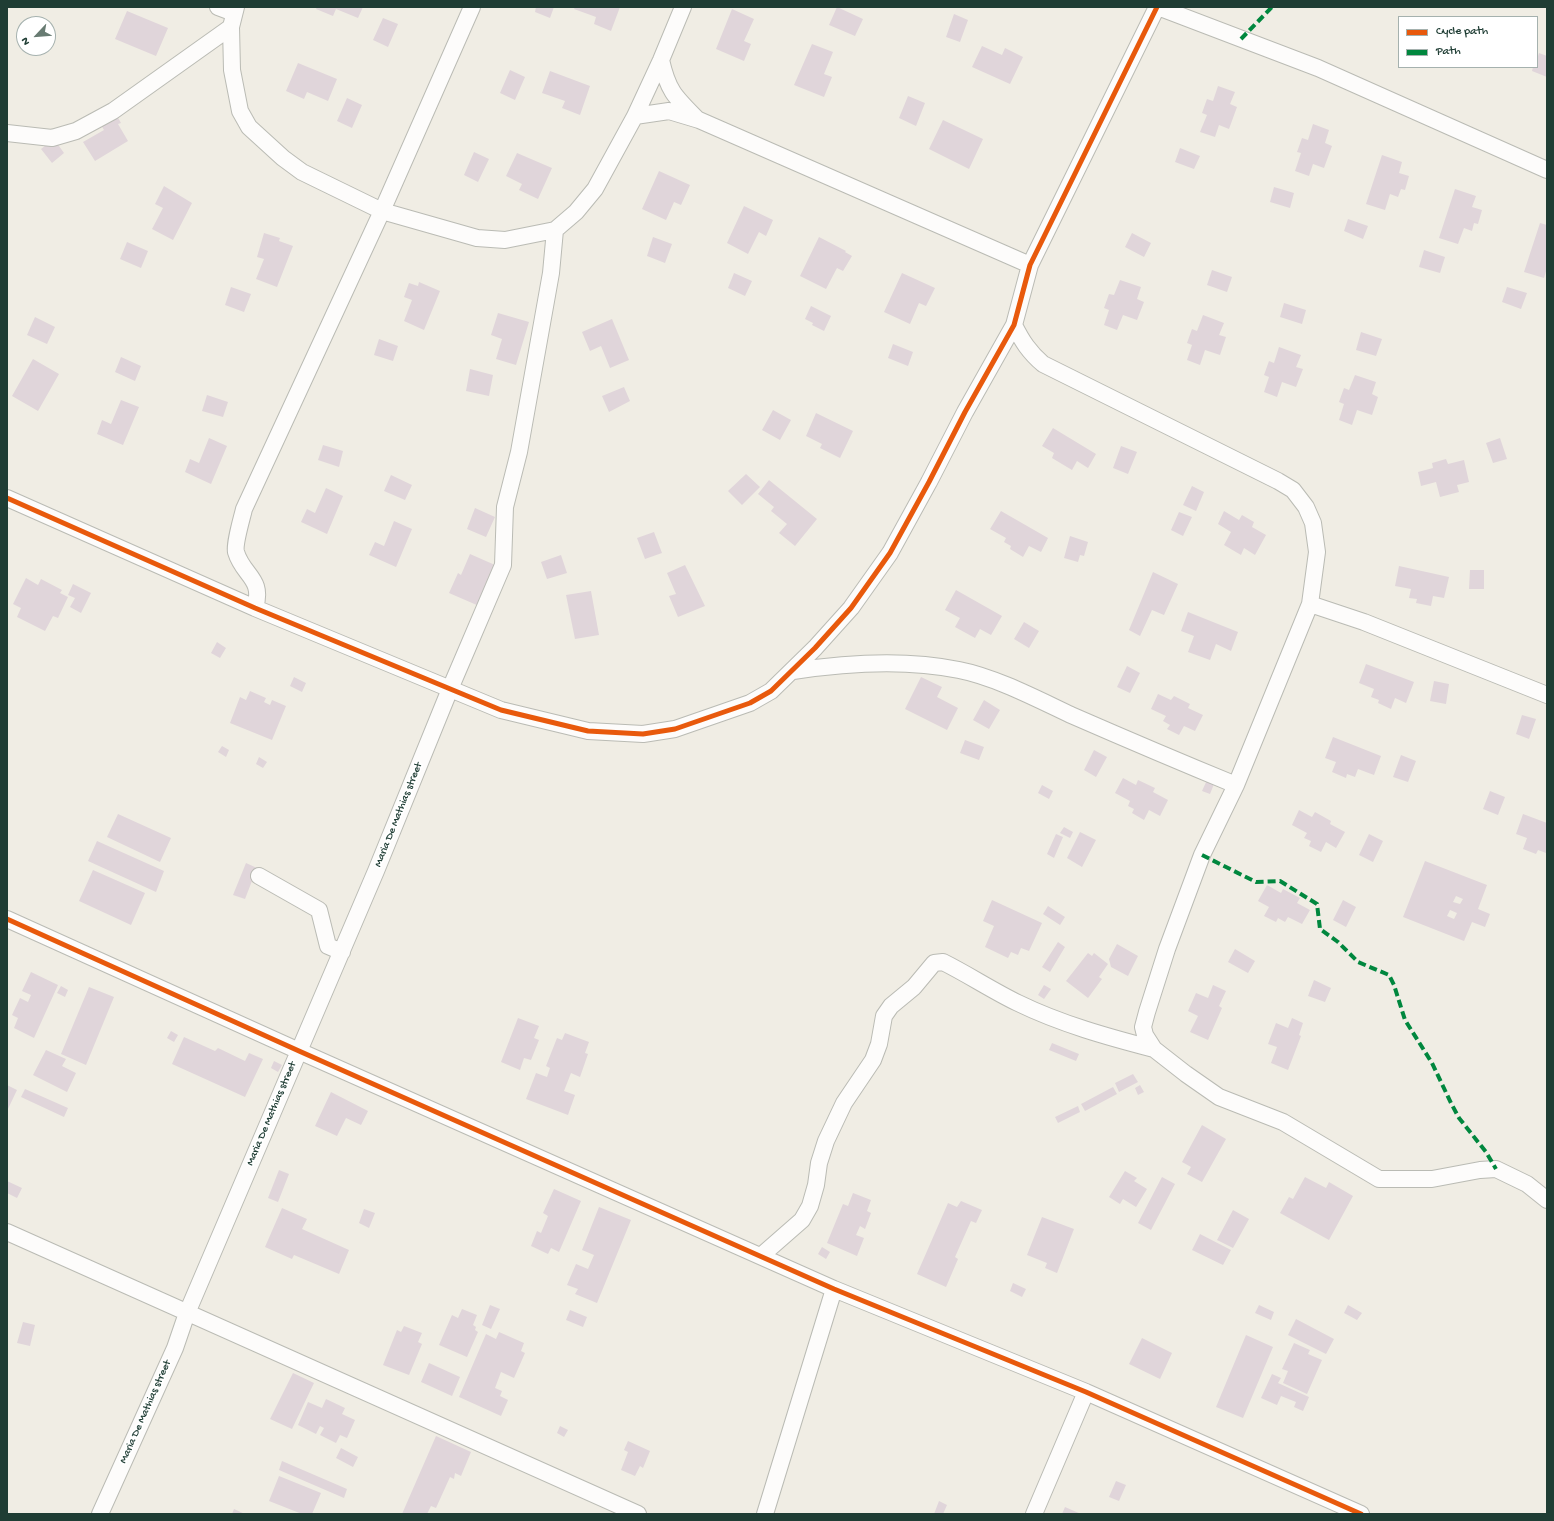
<!DOCTYPE html>
<style>
body{margin:0}
#map{position:relative;width:1554px;height:1521px;overflow:hidden;background:#f0ede4;font-family:"Gochi Hand",sans-serif}
canvas{display:block}
.frame{position:absolute;inset:0;border:8px solid #1f3d34;pointer-events:none}
.legend{position:absolute;left:1398px;top:16px;width:140px;height:52px;box-sizing:border-box;background:#fff;border:1px solid #a5b1ae;margin:0;padding:5px 7px;list-style:none;font-size:12px;color:#1f3d34}
.legend li{display:flex;align-items:center;gap:8px;height:20px}
.legend b{width:20px;border:1px solid #a5b1ae}
.north{position:absolute;left:16px;top:16px;width:40px;height:40px;box-sizing:border-box;background:#fff;border:1px solid #a5b1ae;border-radius:50%;rotate:244deg;font-size:11px;font-weight:700;line-height:16px;text-align:center;color:#1f3d34}
.north::after{content:'';display:block;margin:auto;width:14px;height:18px;background:#687b72;clip-path:polygon(50% 0,100% 100%,50% 72%,0 100%)}
</style>
<div id="map">
<canvas width="1554" height="1521"></canvas>
<div class="frame"></div>
<ul class="legend">
<li><b style="height:5px;background:#e8590c"></b>Cycle path</li>
<li><b style="height:5px;background:#00873e"></b>Path</li>
</ul>
<div class="north">N</div>
</div>
<script>
const ctx = document.querySelector('canvas').getContext('2d');
ctx.lineJoin = 'round';
function fillPath(path, color) { ctx.fillStyle = color; ctx.fill(path, 'evenodd'); }
function stroke(path, color, width, dash) { ctx.strokeStyle = color; ctx.lineWidth = width; ctx.lineCap = dash ? 'butt' : 'round'; ctx.setLineDash(dash || []); ctx.stroke(path); }
function write(font, color, halo, rows, align = 'center') {
  ctx.font = font + ' "Gochi Hand",sans-serif'; ctx.lineWidth = 3.5; ctx.setLineDash([]); ctx.textBaseline = 'middle'; ctx.strokeStyle = halo; ctx.fillStyle = color; for (const [text, x, y, turn = 0] of rows) {
    ctx.save(); ctx.translate(x, y); ctx.rotate((+turn || 0) * Math.PI / 180); ctx.textAlign = isNaN(turn) ? turn : align; if (halo) ctx.strokeText(text, 0, 0); ctx.fillText(text, 0, 0); ctx.restore();
  }
}
const building = new Path2D(`
 M317,7H363L358,18L336,9L333,16L316,9Z
 M536,7H554L550,18L535,12Z
 M575,7H620L611,31L594,24L596,17L574,9Z
 M837,7L863,19L855,36L829,25Z
 M732,9L754,19L744,41L751,44L744,61L716,49Z
 M127,11L168,28L156,56L115,39Z
 M954,14L968,20L960,42L946,37Z
 M383,18L398,24L388,47L373,40Z
 M812,44L833,52L824,74L832,77L824,97L794,85Z
 M982,46L1002,55L1005,48L1023,57L1010,84L972,67Z
 M1539,53L1547,56V77L1532,71L1533,67H1537V59Z
 M298,63L337,79L328,101L307,92L304,99L286,91Z
 M510,70L525,77L515,100L500,93Z
 M550,71L590,86L580,115L562,108L565,101L542,93Z
 M1218,86L1235,92L1230,104L1237,107L1229,129L1219,125L1215,137L1200,132L1207,115L1202,113L1207,99L1213,101Z
 M908,96L925,103L916,126L899,118Z
 M347,98L362,105L352,128L337,121Z
 M117,116L121,123L118,124L128,141L95,161L83,142L104,130L101,125Z
 M943,120L983,139L969,169L929,149Z
 M1313,124L1329,130L1325,143L1332,146L1324,168L1313,164L1309,176L1295,171L1301,153L1297,152L1302,138L1308,140Z
 M54,139L64,153L52,163L41,149Z
 M1180,148L1200,156L1194,169L1175,162Z
 M474,152L489,159L478,182L464,175Z
 M517,153L552,168L538,199L519,190L522,184L506,176Z
 M1382,155L1402,162L1399,173L1409,176L1405,190L1401,189L1398,197L1390,194L1385,210L1366,204Z
 M659,171L690,185L681,205L674,202L666,220L642,209Z
 M164,186L192,203L173,240L152,229L163,208L155,204Z
 M1274,187L1294,193L1290,208L1270,202Z
 M1455,189L1476,196L1472,207L1482,210L1478,224L1474,223L1472,231L1464,228L1458,244L1439,238Z
 M744,206L773,220L766,236L759,232L748,254L727,243Z
 M1348,219L1368,226L1363,239L1344,231Z
 M1540,223L1547,225V268L1544,278L1524,272Z
 M264,233L280,238L279,241L293,246L277,287L256,279L264,259L257,257Z
 M1132,233L1151,243L1144,257L1125,247Z
 M653,237L672,244L665,263L647,256Z
 M819,237L846,251L845,252L852,256L843,271L837,268L826,289L800,276Z
 M127,242L148,251L141,268L120,259Z
 M1424,250L1445,257L1440,273L1419,267Z
 M1212,270L1232,277L1227,292L1207,285Z
 M734,273L752,281L745,296L728,288Z
 M902,273L935,288L926,306L919,303L910,324L884,312Z
 M1120,280L1141,287L1137,299L1144,302L1137,320L1123,315L1117,330L1104,325L1109,310L1104,308L1109,294L1114,295Z
 M419,282L440,291L424,330L404,321L412,300L404,297L409,283L418,286Z
 M231,287L251,294L244,312L225,305Z
 M1507,287L1527,293L1521,309L1502,302Z
 M1284,303L1306,310L1302,324L1280,317Z
 M811,306L831,316L824,331L812,325L813,323L805,319Z
 M498,313L529,322L516,365L496,359L502,339L491,335Z
 M1203,315L1224,323L1219,335L1226,337L1220,355L1205,350L1200,365L1187,360L1192,345L1187,343L1192,329L1197,331Z
 M35,317L55,327L47,344L27,335Z
 M612,319L629,360L610,368L601,346L590,351L582,332Z
 M1361,332L1382,339L1376,356L1356,350Z
 M379,339L398,346L393,361L374,355Z
 M893,344L913,352L908,366L888,358Z
 M1279,347L1301,355L1296,367L1303,369L1296,387L1282,382L1277,397L1264,392L1269,377L1264,375L1269,361L1274,363Z
 M121,357L141,366L135,381L115,372Z
 M33,359L59,374L38,411L12,396Z
 M470,369L493,375L489,396L466,391Z
 M1355,375L1376,382L1372,394L1378,397L1372,415L1357,410L1352,425L1339,420L1344,404L1339,402L1344,388L1349,390Z
 M624,387L630,401L609,412L602,396Z
 M207,395L228,402L223,417L202,411Z
 M121,400L139,407L123,445L97,434L102,420L111,424Z
 M773,410L791,420L780,440L762,430Z
 M816,413L853,431L840,458L820,448L822,444L806,436Z
 M1053,428L1096,454L1088,468L1077,461L1072,470L1052,458L1054,453L1042,446Z
 M209,438L227,446L211,484L185,472L190,459L199,463Z
 M1500,438L1507,459L1493,463L1486,443Z
 M323,445L343,451L339,467L318,460Z
 M1121,446L1137,452L1128,474L1113,468Z
 M1446,459L1448,464L1464,460L1469,482L1457,485L1459,492L1440,497L1436,482L1421,486L1418,472L1433,468L1432,463Z
 M746,474L760,487L742,505L728,491Z
 M391,475L412,485L405,500L384,491Z
 M769,480L817,519L795,546L779,533L787,524L771,511L774,507L758,494Z
 M1192,486L1204,492L1196,511L1183,505Z
 M326,488L343,496L327,534L301,522L307,509L315,513Z
 M475,508L495,517L486,537L467,529Z
 M1001,511L1048,538L1041,552L1029,546L1023,557L1010,549L1011,546L1004,542L1006,538L990,529Z
 M1224,511L1239,520L1242,515L1254,522L1252,527L1266,535L1255,555L1244,548L1241,555L1224,545L1231,532L1218,524Z
 M1179,512L1192,517L1183,536L1171,530Z
 M394,521L412,529L396,567L369,555L375,542L384,546Z
 M654,532L662,553L645,559L637,538Z
 M1070,536L1088,542L1084,556L1080,555L1078,562L1064,558Z
 M470,554L495,565L479,606L449,593L458,573L461,575Z
 M561,555L567,573L547,579L541,562Z
 M685,565L705,606L678,617L669,596L676,594L667,573Z
 M1399,566L1449,577L1444,598L1433,596L1431,606L1416,603L1417,599L1409,598L1411,589L1395,586Z
 M1470,570H1484V589H1469Z
 M1153,572L1178,584L1164,615L1152,610L1140,636L1129,630Z
 M26,578L38,585L41,579L62,590L60,593L68,597L58,618L53,616L45,631L17,617L21,608L13,604Z
 M73,584L91,593L81,613L70,607L75,598L68,595Z
 M956,590L1002,616L991,635L980,629L975,638L955,627L960,618L945,610Z
 M591,591L599,635L575,639L566,595Z
 M1188,612L1238,632L1231,651L1216,644L1210,660L1188,652L1194,636L1181,631Z
 M1024,622L1039,631L1029,648L1014,639Z
 M217,642L226,648L220,658L211,653Z
 M1366,664L1414,682L1406,703L1395,698L1391,709L1378,703L1379,700L1371,697L1374,689L1359,683Z
 M1127,666L1140,673L1130,693L1117,687Z
 M294,677L306,683L302,692L290,686Z
 M921,677L942,687L937,697L958,708L947,730L905,709Z
 M1434,681L1449,684L1446,704L1430,701Z
 M250,691L266,698L264,702L270,705L272,700L286,706L272,740L230,723L240,697L246,700Z
 M1158,694L1171,700L1174,696L1190,704L1188,708L1203,715L1195,731L1184,726L1179,735L1167,729L1170,725L1163,721L1166,716L1151,709Z
 M984,700L1000,710L989,729L973,720Z
 M1522,715L1536,719L1529,739L1516,734Z
 M1333,737L1381,756L1374,775L1358,769L1355,777L1347,774L1346,778L1332,772L1336,762L1325,758Z
 M965,740L984,747L979,760L960,753Z
 M222,746L229,750L226,757L218,752Z
 M1094,750L1107,757L1096,777L1084,770Z
 M1401,755L1416,761L1408,782L1393,777Z
 M259,757L267,762L263,768L256,764Z
 M1123,778L1136,785L1138,780L1155,788L1153,792L1168,800L1160,816L1149,810L1144,820L1132,813L1134,809L1128,806L1130,801L1115,793Z
 M1207,780L1214,784L1210,794L1202,791Z
 M1042,785L1053,791L1049,799L1038,793Z
 M1490,791L1505,797L1498,815L1483,809Z
 M1299,810L1312,817L1315,812L1331,821L1330,824L1345,832L1336,848L1326,842L1321,852L1309,846L1311,841L1304,838L1307,833L1292,825Z
 M118,814L171,838L160,862L107,837Z
 M1523,814L1547,823L1546,853L1538,850L1536,854L1523,849L1527,838L1516,834Z
 M1064,827L1073,832L1070,838L1060,833Z
 M1080,832L1096,840L1082,867L1067,858Z
 M1056,834L1063,837L1054,858L1047,854Z
 M1369,834L1383,841L1373,862L1359,855Z
 M97,841L164,871L156,892L88,861Z
 M1425,861L1487,885L1478,909L1490,914L1485,927L1472,922L1464,941L1403,917ZM1456,896L1463,899L1460,904L1453,902ZM1450,910L1457,913L1454,919L1447,916Z
 M246,863L257,868L245,899L233,895Z
 M93,870L145,893L131,925L79,901Z
 M1267,885L1281,893L1283,889L1300,898L1297,903L1310,910L1302,924L1288,917L1285,922L1278,918L1276,922L1264,916L1269,907L1258,901Z
 M992,900L1042,923L1029,951L1021,948L1018,955L1011,952L1008,958L985,947L994,926L983,921Z
 M1343,900L1356,907L1346,927L1333,920Z
 M1048,906L1065,917L1060,925L1043,914Z
 M1058,942L1065,947L1050,972L1042,967Z
 M1117,944L1138,956L1128,976L1111,967L1109,959Z
 M1235,949L1255,961L1248,973L1228,962Z
 M1088,953L1092,956L1094,953L1108,964L1099,977L1102,979L1088,998L1066,981Z
 M31,972L58,985L34,1038L14,1028L18,1018L12,1015L20,998L28,1002L31,995L22,991Z
 M1314,980L1331,988L1325,1002L1308,996Z
 M1044,985L1051,989L1044,999L1038,995Z
 M1213,985L1226,991L1219,1006L1222,1008L1208,1040L1190,1032L1198,1016L1188,1011L1196,993L1208,998Z
 M61,986L68,990L65,997L57,993Z
 M89,987L114,997L86,1065L61,1054Z
 M518,1018L539,1026L534,1038L539,1040L531,1060L524,1058L520,1070L501,1062Z
 M1292,1018L1303,1023L1299,1035L1301,1036L1288,1070L1271,1063L1277,1047L1268,1044L1276,1023L1288,1028Z
 M171,1031L178,1035L174,1042L167,1038Z
 M565,1033L589,1042L585,1053L588,1054L580,1077L571,1073L564,1091L575,1095L568,1115L526,1099L536,1073L547,1077L550,1068L546,1066L557,1038L562,1040Z
 M184,1037L215,1051L218,1048L245,1061L249,1053L263,1059L245,1097L172,1064Z
 M1052,1043L1079,1054L1076,1061L1049,1050Z
 M46,1050L66,1059L62,1066L76,1073L67,1092L33,1075Z
 M274,1061L282,1065L278,1072L271,1068Z
 M1133,1074L1138,1082L1119,1092L1115,1083Z
 M7,1085L17,1090L7,1111Z
 M1140,1085L1144,1092L1138,1095L1135,1088Z
 M1113,1087L1117,1094L1085,1111L1081,1104Z
 M25,1089L68,1108L64,1117L21,1097Z
 M331,1092L368,1111L361,1125L346,1118L337,1136L315,1126Z
 M1078,1106L1080,1112L1058,1123L1055,1117Z
 M1202,1125L1226,1139L1202,1182L1187,1174L1191,1167L1182,1162Z
 M279,1170L289,1174L278,1202L268,1198Z
 M1125,1171L1137,1178L1134,1181L1147,1189L1136,1207L1123,1199L1120,1204L1109,1197Z
 M1162,1177L1175,1184L1151,1230L1138,1223Z
 M1305,1177L1326,1188L1329,1182L1353,1196L1329,1240L1280,1213L1289,1197L1293,1199Z
 M7,1181L22,1188L17,1198L7,1193Z
 M554,1189L581,1201L559,1252L551,1248L548,1254L531,1246L537,1231L541,1233L548,1216L543,1213Z
 M853,1193L871,1200L867,1211L871,1213L865,1229L860,1226L856,1235L864,1238L857,1256L827,1243L843,1204L848,1206Z
 M961,1201L982,1210L976,1223L971,1221L955,1257L958,1259L946,1287L917,1274L948,1203L957,1207Z
 M599,1207L631,1220L597,1303L575,1294L578,1289L567,1285L576,1264L588,1269L594,1255L582,1250Z
 M282,1208L307,1219L302,1229L349,1250L339,1274L294,1255L292,1259L265,1247Z
 M364,1209L375,1213L369,1228L359,1223Z
 M1233,1210L1249,1219L1233,1248L1217,1240Z
 M1042,1217L1074,1229L1057,1273L1045,1268L1047,1263L1027,1255Z
 M1200,1234L1231,1250L1223,1265L1192,1250Z
 M822,1247L830,1252L826,1259L818,1254Z
 M1013,1283L1026,1289L1022,1297L1010,1291Z
 M490,1305L500,1309L491,1329L482,1325Z
 M1259,1305L1274,1312L1271,1320L1255,1313Z
 M1348,1305L1362,1313L1357,1320L1344,1313Z
 M462,1309L477,1315L473,1325L476,1327L475,1330L478,1332L467,1357L439,1345L452,1315L458,1318Z
 M570,1310L587,1317L583,1327L566,1320Z
 M1296,1319L1334,1339L1326,1354L1288,1335Z
 M23,1322L35,1325L30,1346L17,1343Z
 M404,1326L422,1333L418,1342L422,1344L409,1375L383,1365L397,1330L401,1332Z
 M499,1332L524,1343L521,1351L525,1353L514,1378L501,1372L495,1388L502,1391L500,1396L508,1400L501,1416L459,1397L486,1334L496,1339Z
 M1246,1335L1273,1347L1243,1418L1216,1407Z
 M1142,1338L1172,1353L1160,1379L1129,1364Z
 M1294,1343L1310,1350L1308,1354L1322,1360L1307,1394L1283,1383L1288,1371L1282,1369Z
 M429,1363L460,1377L452,1396L421,1382Z
 M293,1373L314,1383L292,1429L270,1419Z
 M1272,1374L1281,1378L1278,1383L1309,1397L1303,1411L1294,1407L1296,1402L1281,1396L1277,1405L1261,1398Z
 M326,1399L345,1408L342,1414L355,1420L347,1438L340,1435L336,1443L320,1435L324,1428L320,1426L316,1434L298,1425L308,1402L322,1408Z
 M560,1426L568,1430L564,1437L557,1433Z
 M436,1436L471,1452L461,1476L455,1473L454,1479L450,1477L436,1508L431,1506L427,1514H402Z
 M628,1441L650,1451L643,1468L640,1466L635,1476L621,1470L628,1452L624,1450Z
 M341,1448L358,1457L353,1467L336,1458Z
 M282,1461L347,1489L344,1498L279,1470Z
 M279,1476L321,1493L312,1514H302L269,1501Z
 M1116,1481L1126,1485L1119,1501L1109,1497Z
 M939,1501L947,1505L943,1514H934Z
 M1065,1507L1081,1514H1062Z
 M234,1509L245,1514H232Z`);
const minor = new Path2D(`
 M218,7L234,13
 M236,7L231,27L232,70L240,111L249,127L283,158L302,172L382,211L477,238L505,240L555,230L576,212L595,189L635,116L661,60L683,7
 M1158,7L1318,68L1547,170
 M661,60C668,91 675,97 697,119
 M635,116L669,111L699,120L1030,265
 M7,133L52,138L76,131L113,111L231,27
 M1014,325C1022,341 1029,352 1043,364L1278,481L1293,490L1306,507L1313,523L1317,552L1310,604L1236,785L1202,855L1167,949L1147,1012L1143,1027L1145,1035L1154,1049L1186,1074L1219,1097L1283,1122L1379,1179H1432L1480,1170L1496,1169L1527,1184L1547,1200
 M7,498L255,608L501,710L588,731L643,734L675,729L750,703L771,691L815,648L851,608L890,553L929,482L965,412L1014,325L1030,265L1157,7
 M1310,604L1364,622L1547,695
 M255,608C264,578 243,576 236,552C234,544 242,518 244,509L382,211L472,7
 M793,671C845,663 907,659 959,670C995,677 1037,699 1071,715C1126,739 1180,762 1236,785
 M259,876L319,910L328,946L342,952
 M7,919L299,1051L834,1289L1086,1392L1361,1514
 M7,1232L638,1514
 M762,1255L802,1220L810,1206L816,1185L819,1163L826,1141L844,1103L873,1060L879,1044L884,1016L891,1006L914,987L934,963L943,962C969,975 993,991 1018,1003C1061,1024 1108,1037 1154,1049
 M100,1514L175,1348L187,1313L376,871L450,689L503,565L505,507L519,452L551,273L555,230
 M765,1514L834,1289
 M1034,1514L1086,1392`);
const quiet = new Path2D(`
 M1241,39L1272,7
 M1202,855L1256,882L1280,881L1317,904L1320,929L1338,942L1358,962L1389,975L1394,985L1405,1020L1432,1063L1451,1103L1459,1118L1486,1152L1496,1169`);
const cycleway = new Path2D(`
 M7,498L255,608L501,710L588,731L643,734L675,729L750,703L771,691L815,648L851,608L890,553L929,482L965,412L1014,325L1030,265L1157,7
 M7,919L299,1051L834,1289L1086,1392L1361,1514`);
const streetNames = [
 ["Maria De Mathias street",399,815,-68],
 ["Maria De Mathias street",272,1114,-67],
 ["Maria De Mathias street",146,1412,-66]
];
fillPath(building, '#e0d5da');
stroke(minor, '#babbb4', 18);
stroke(minor, '#fdfcfb', 16);
stroke(quiet, '#00873e', 4, [8, 4]);
stroke(cycleway, '#e8590c', 5);
write('11px', '#1f3d34', '#fff', streetNames);
</script>
